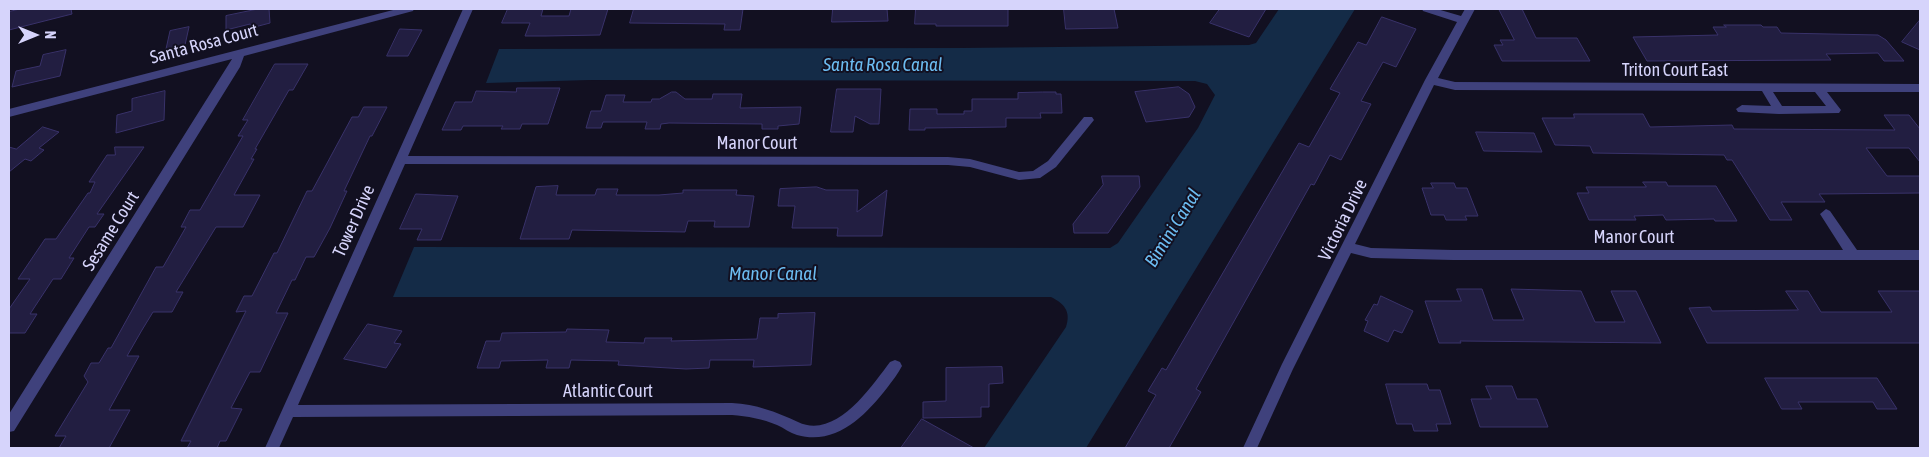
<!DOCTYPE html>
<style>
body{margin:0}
#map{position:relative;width:1929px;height:457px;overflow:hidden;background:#121021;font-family:"Asap Condensed",sans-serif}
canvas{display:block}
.frame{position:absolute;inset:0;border:10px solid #d6d4fb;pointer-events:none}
.north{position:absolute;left:10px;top:10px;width:50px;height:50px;-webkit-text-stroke:4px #121021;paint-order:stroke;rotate:90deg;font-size:14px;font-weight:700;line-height:20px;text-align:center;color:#d6d4fb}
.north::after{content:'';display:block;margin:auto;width:18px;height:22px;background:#d6d4fb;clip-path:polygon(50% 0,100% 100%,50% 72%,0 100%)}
</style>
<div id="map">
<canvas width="1929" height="457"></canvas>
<div class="frame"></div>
<div class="north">N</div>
</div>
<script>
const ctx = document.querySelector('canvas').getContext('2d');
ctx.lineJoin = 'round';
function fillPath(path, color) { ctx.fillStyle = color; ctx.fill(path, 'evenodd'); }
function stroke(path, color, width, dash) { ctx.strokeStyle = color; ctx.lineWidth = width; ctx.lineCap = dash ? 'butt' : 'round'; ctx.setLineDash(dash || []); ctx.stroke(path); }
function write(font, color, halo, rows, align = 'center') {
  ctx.font = font + ' "Asap Condensed",sans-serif'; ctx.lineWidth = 4; ctx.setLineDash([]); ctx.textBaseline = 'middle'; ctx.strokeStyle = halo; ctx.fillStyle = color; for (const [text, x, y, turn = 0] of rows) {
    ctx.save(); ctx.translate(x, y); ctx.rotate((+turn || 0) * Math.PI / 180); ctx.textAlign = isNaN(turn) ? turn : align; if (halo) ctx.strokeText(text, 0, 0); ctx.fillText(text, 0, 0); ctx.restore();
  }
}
const water = new Path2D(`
 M1279,9H1355L1086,448H984L1066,327C1071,312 1065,304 1051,297H393L414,247L1110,248L1118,243L1198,128L1215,95L1207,84L1195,81L589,80L486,83L499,49L962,48L1249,45L1256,43Z`);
const building = new Path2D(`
 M20,9H71L72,14L9,30V12Z
 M258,9H269L270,23L251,28L250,24L226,30V16Z
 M508,9H543L541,16H569L571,9H608L600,35L546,36H525L530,23H502Z
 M634,9H743L740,30H724L725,24L630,23Z
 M833,9H887L888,21L832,22Z
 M916,9H1008V26H936V24H915Z
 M1064,9H1114L1118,28L1066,29Z
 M1220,9H1266L1249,37L1210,23Z
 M1499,9H1522L1536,38H1577L1590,61H1502L1494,45H1503L1500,40H1514Z
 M1382,17L1416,29L1396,67L1383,62L1361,101L1371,104L1341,160L1330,155L1314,185L1311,184L1196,389L1201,392L1169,448H1125L1156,395L1148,391L1162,368L1166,370L1299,143L1309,147L1340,93L1330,89L1358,42L1366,45Z
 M1920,20V50L1902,42Z
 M1724,25H1761L1763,27H1777L1781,33L1878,35L1886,40L1904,61H1884L1878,53L1826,54L1831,60L1647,61L1633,37L1718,35L1713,27H1726Z
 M189,27L185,45L166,49L170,31Z
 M400,29L422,30L408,56H387Z
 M66,50L60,76L12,87L16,71L40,66L43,55Z
 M275,64H308L293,90H289L255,149H257L251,159H254L234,195H260L243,227H216L176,292H183L172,312H153L142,330L127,356H139L109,410H130L109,448H59L66,436H55L88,382L84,376L91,363H99L108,348H111L156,267H163L186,227H181L190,210H200L243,136H238L248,120H243Z
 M1179,87L1189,94L1195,107L1189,117L1146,122L1135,92Z
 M517,88H560L548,124H522L520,129H501L503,126H463L461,130H442L455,102H472L476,91L516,92Z
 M837,89H881L879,124H870L855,116L853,132H831Z
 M165,91L164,120L116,133L117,115L132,111V99Z
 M672,92H676L685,99H712L713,94H742L740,108L801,107L799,124L778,126V129H762V124L669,123L661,124L660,129H645L647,122H603L601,128H586L591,111H601L606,95H625L623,102H651L652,99H659Z
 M1043,92H1056V94H1061L1062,113H1040L1041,118H1006V127L925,128V130H909L910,109H937V114H964V111H972V99H1018V93Z
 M364,107H387L372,136H370L344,191H347L330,228L314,257H306L295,280H292L276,313H288L260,372H250L231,408L242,409L226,441H220L217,448H187L191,441H181L246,311L236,312L244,296H252L274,253H277L307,191H312L352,117H358Z
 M1574,114H1643L1650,127L1732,125L1734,129L1895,130L1884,115H1909L1920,129V162L1909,148H1866L1887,176H1920V193L1819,194L1825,202H1781L1792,220H1770L1732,160H1727L1724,155L1593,153L1590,146L1555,145L1542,118H1574Z
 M43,127L59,132L39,148L44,150L31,161L25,159L9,172V147L16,149Z
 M1476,132L1534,133L1542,152L1484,151Z
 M115,147H144L97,214H104L95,227H89L69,258H74L61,279H53L30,314H37L25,333H9V309L30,279H18L45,239H56L88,193H90L95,182H89L107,155H115Z
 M1102,176H1139L1140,187L1108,233H1074L1073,224L1103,185Z
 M1643,182H1666L1668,186H1716L1737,221H1715L1714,219L1666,220L1663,215L1634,216L1636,220H1589L1577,193H1589L1586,187H1646Z
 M1431,183H1454L1456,188H1467L1478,216H1465L1467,220H1446L1444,215H1431L1422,188H1433Z
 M558,186L556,195H595L597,189H618L616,195H659L683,193V190H737L736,195L754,196L749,227H714L715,221H688L685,232L572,230L569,239H520L536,187Z
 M817,187L826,190H858L857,212L887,190L882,236H837L838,228H792L795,206H778L780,189Z
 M416,194L458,196L441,240H417L422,229H400Z
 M1457,289H1482L1493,320H1524L1511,289L1581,291L1595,322H1625L1611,291H1636L1661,343L1460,341L1461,343H1439L1425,301H1461Z
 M1786,291H1808L1821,312H1892L1878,291H1920V343H1707L1689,308L1710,307L1712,311L1798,310Z
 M1381,296L1413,311L1402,333L1394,330L1388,342L1364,331L1368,321L1365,320L1374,304L1377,305Z
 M815,313L811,365L753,367L754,360H710L709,368L686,369L618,365L619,361L571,360L569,368H546L548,360L501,361L499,368H477L486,341H500L502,333L566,332L567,329L609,330L606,342L644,343L645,338H672L671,341L757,339L760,318H778V314Z
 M368,324L402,331L394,343L401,344L386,368L344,359Z
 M1002,367L1003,383L989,384V407H981V417L923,418V402L946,401V368Z
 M1765,378H1877L1897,409H1877L1873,402H1798L1802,409H1782Z
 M1386,384H1427L1429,390H1440L1451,424H1436L1438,431H1414L1412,424H1397Z
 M1486,386H1512L1517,399H1537L1548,427H1480L1471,399H1491Z
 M922,419L974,448H901Z`);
const minor = new Path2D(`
 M397,9H414L413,11L244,56L240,67L14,431L9,432V414L232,59L9,117V109Z
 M463,9H473L408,156L948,157L970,159L1019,172L1033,171L1048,161L1084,117H1092L1094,120L1056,167L1040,178L1019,180L970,167L948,165L405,164L298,405L732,403C756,404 776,412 798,422C836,440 871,387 890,362L895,360L900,362L902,366C898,374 892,381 887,388C865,416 836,446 797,435C790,433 784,428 777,425C763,419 747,416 732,415L293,417L279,448H265Z
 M1422,9H1437L1461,16L1465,9H1475L1438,78L1455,82L1920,84V92H1827L1841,110L1839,113L1779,114L1738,112L1736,109L1742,105L1771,106L1762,91L1455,90L1434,85L1355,244L1371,248L1453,250H1843L1820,214L1826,209L1830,211L1857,250H1920V260H1453L1371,258L1351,253L1293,369L1257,448H1243L1282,364L1425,80L1457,22L1423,11ZM1773,92H1815L1826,106H1782Z`);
const streetNames = [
 ["Santa Rosa Court",204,44,-15],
 ["Triton Court East",1675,70],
 ["Manor Court",757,143],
 ["Victoria Drive",1343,220,-64],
 ["Tower Drive",354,221,-66],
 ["Sesame Court",111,231,-58],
 ["Manor Court",1634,237],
 ["Atlantic Court",608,391]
];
const waterNames = [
 ["Santa Rosa Canal",883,65],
 ["Bimini Canal",1173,228,-58],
 ["Manor Canal",773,274]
];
fillPath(water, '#142b47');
fillPath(building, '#221e41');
stroke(building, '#39326a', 1);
fillPath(minor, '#3f417c');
write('18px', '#d6d4fb', '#121021', streetNames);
write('italic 19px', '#6cbcf1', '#121021', waterNames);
</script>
